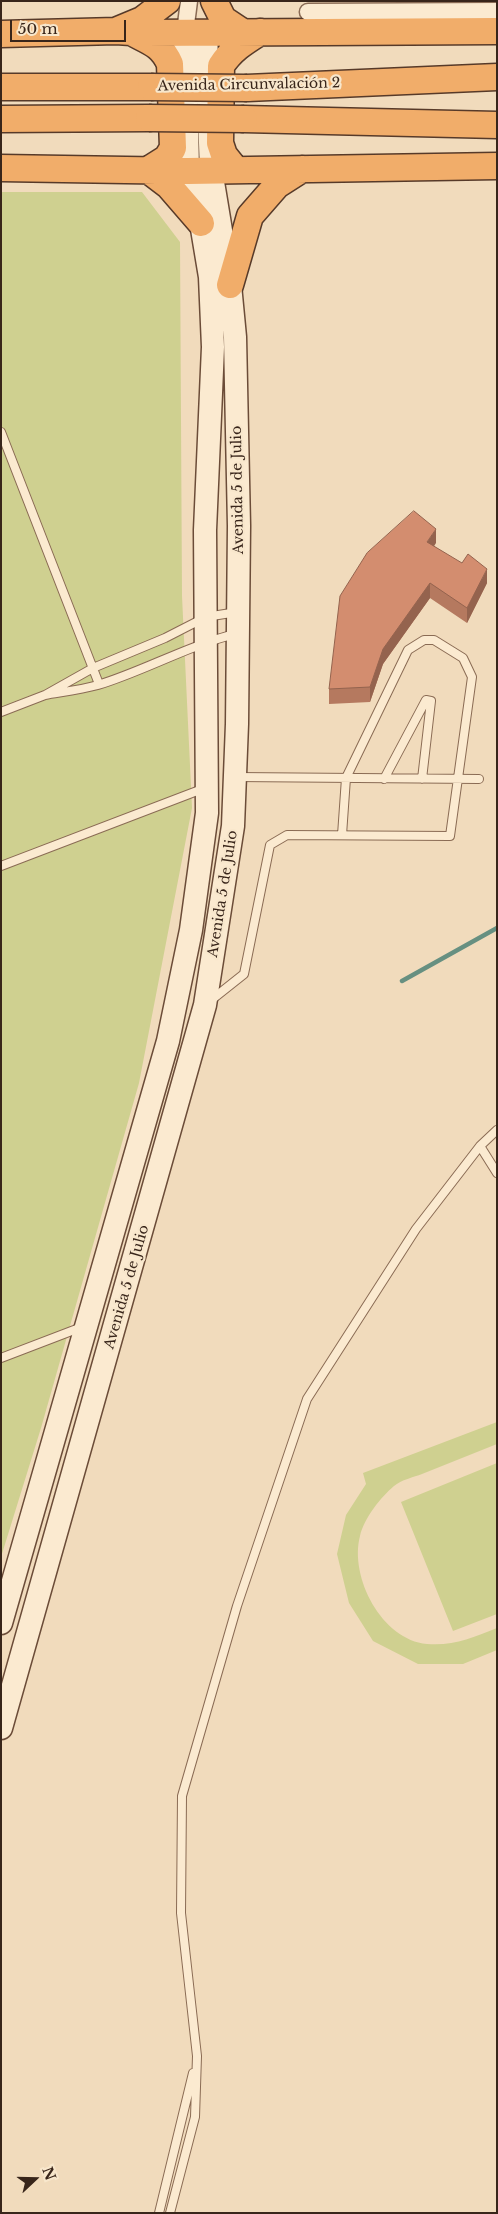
<!DOCTYPE html>
<meta charset="utf-8">
<style>
body{margin:0}
#map{position:relative;width:498px;height:2214px;overflow:hidden;background:#f1dbbc;font-family:"Libre Baskerville",serif}
canvas{display:block}
.frame{position:absolute;inset:0;border:2px solid #38251a;pointer-events:none}
.north{position:absolute;left:10px;top:2154px;width:50px;height:50px;-webkit-text-stroke:4px #f8e7cc;paint-order:stroke;rotate:69deg;font-size:14px;font-weight:700;line-height:20px;text-align:center;color:#38251a}
.north::after{content:'';display:block;margin:auto;width:18px;height:22px;background:#38251a;clip-path:polygon(50% 0,100% 100%,50% 72%,0 100%)}
.scale{position:absolute;left:10px;top:20px;width:116px;height:22px;box-sizing:border-box;border:2px solid #38251a;border-top:0;padding-left:6px;font-size:15px;line-height:18px;white-space:nowrap;color:#38251a;-webkit-text-stroke:4px #f8e7cc;paint-order:stroke}
</style>
<div id="map">
<canvas width="498" height="2214"></canvas>
<div class="frame"></div>
<div class="north">N</div>
<div class="scale">50 m</div>
</div>
<script>
const ctx = document.querySelector('canvas').getContext('2d');
ctx.lineJoin = 'round';
function fillPath(path, color) { ctx.fillStyle = color; ctx.fill(path, 'evenodd'); }
function stroke(path, color, width, dash) { ctx.strokeStyle = color; ctx.lineWidth = width; ctx.lineCap = dash ? 'butt' : 'round'; ctx.setLineDash(dash || []); ctx.stroke(path); }
function write(font, color, halo, rows, align = 'center') {
  ctx.font = font + ' "Libre Baskerville",serif'; ctx.lineWidth = 4.5; ctx.setLineDash([]); ctx.textBaseline = 'middle'; ctx.strokeStyle = halo; ctx.fillStyle = color; for (const [text, x, y, turn = 0] of rows) {
    ctx.save(); ctx.translate(x, y); ctx.rotate((+turn || 0) * Math.PI / 180); ctx.textAlign = isNaN(turn) ? turn : align; if (halo) ctx.strokeText(text, 0, 0); ctx.fillText(text, 0, 0); ctx.restore();
  }
}
const green = new Path2D(`
 M1,192H142L180,242L182,596L192,808L139,1083L41,1428L1,1557Z
 M497,1422V1444C472,1454 447,1464 422,1474C414,1477 401,1480 394,1486C381,1497 364,1518 360,1536C349,1577 382,1640 427,1644C454,1646 472,1638 497,1628V1650L463,1664H418L373,1641L349,1603L337,1554L346,1515L366,1484L363,1473Z
 M497,1463V1614L453,1631L401,1502Z`);
const stream = new Path2D(`
 M402,981L497,928`);
const service = new Path2D(`
 M1,432L99,684
 M235,634C187,646 144,671 98,685C80,690 62,692 45,695L93,668L165,638L206,617L237,612
 M1,712L45,695
 M236,777L479,779
 M384,779L426,700L431,701L422,779
 M1,866L205,788
 M210,1001L244,974L270,845L287,835L450,836L472,677L463,658L434,640H424L408,650L346,778L342,835
 M480,1146L497,1173
 M1,1358L82,1327
 M159,2213L193,2073
 M170,2213L195,2117L197,2056L181,1913L182,1796L237,1606L307,1399L416,1229L480,1146L497,1130`);
const minor = new Path2D(`
 M308,12L497,11
 M185,32L189,1`);
const secondary = new Path2D(`
 M1,1623L168,1041L191,930L207,813L205,530L213,347L210,277L201,223L188,171L185,32
 M1,1728L205,1005L233,826L237,724L239,526L235,337L230,285L211,170L206,32`);
const trunk = new Path2D(`
 M214,1L223,19L244,33
 M118,30L142,20L167,1
 M133,33C150,42 162,45 170,64L173,148L167,158L148,170
 M1,34L116,31L146,33L497,31
 M1,87H151
 M247,88L497,77
 M1,119L149,118
 M244,119L497,125
 M1,168L188,171L497,166
 M148,170L169,186L201,223
 M236,170L224,155L220,143L221,66C231,50 244,42 260,32
 M230,285L250,216L277,185L302,169`);
const trunkBridge = new Path2D(`
 M151,87L247,88
 M149,118L244,119`);
const wall = new Path2D(`
 M436,543L434,546L487,583L467,623L430,598L383,664L370,702L329,704V689Z`);
const shadedWall = new Path2D(`
 M436,529V543L427,557V542Z
 M487,569V583L467,623V608Z
 M430,583V598L383,664L370,702V687L383,649Z`);
const building = new Path2D(`
 M414,511L436,529L427,542L462,563L468,554L487,569L467,608L430,583L383,649L370,687L329,689L340,596L367,553Z`);
const streetNames = [
 ["Avenida Circunvalación 2",249,85,-1],
 ["Avenida 5 de Julio",238,490,-91],
 ["Avenida 5 de Julio",223,894,-81],
 ["Avenida 5 de Julio",127,1287,-74]
];
fillPath(green, '#cfd090');
stroke(stream, '#679081', 4.5);
stroke(service, '#8a6b54', 10);
stroke(minor, '#8a6b54', 19);
stroke(secondary, '#6b4c38', 25);
stroke(trunk, '#573a29', 29);
stroke(service, '#fbead0', 8);
stroke(minor, '#fbead0', 16);
stroke(secondary, '#fbead0', 22);
stroke(trunk, '#f1ad6a', 26);
stroke(trunkBridge, '#573a29', 29, []);
stroke(trunkBridge, '#f1ad6a', 26);
fillPath(wall, '#b5795f');
fillPath(shadedWall, '#94634e');
fillPath(building, '#d38d6f');
stroke(building, '#94634e', 1);
write('14px', '#38251a', '#f8e7cc', streetNames);
</script>
